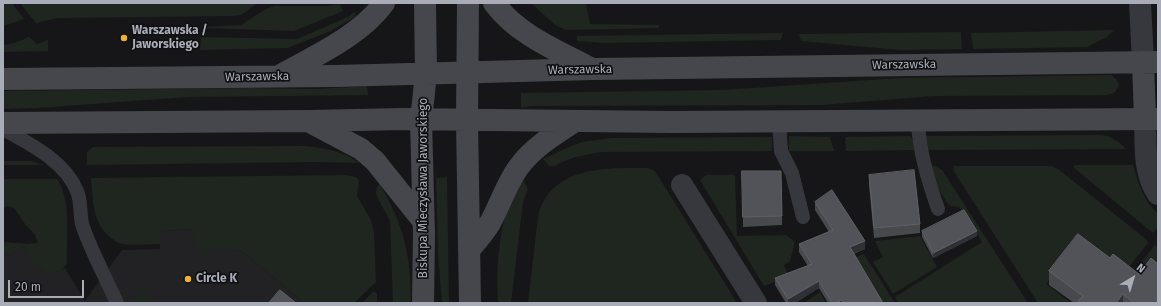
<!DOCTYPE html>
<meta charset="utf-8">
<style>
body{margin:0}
#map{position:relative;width:1161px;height:306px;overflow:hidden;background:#161618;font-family:"Fira Sans",sans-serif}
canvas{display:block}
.frame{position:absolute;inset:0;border:4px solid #a8adb8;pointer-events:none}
.north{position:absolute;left:1113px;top:258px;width:40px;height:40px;-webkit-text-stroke:3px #111113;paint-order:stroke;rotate:38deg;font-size:11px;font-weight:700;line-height:16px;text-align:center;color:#a8adb8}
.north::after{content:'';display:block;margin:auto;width:14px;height:18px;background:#a8adb8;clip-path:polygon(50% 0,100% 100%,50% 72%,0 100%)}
.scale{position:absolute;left:8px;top:280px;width:76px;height:18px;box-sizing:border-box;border:2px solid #a8adb8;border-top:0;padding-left:5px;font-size:12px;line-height:14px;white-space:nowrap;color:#a8adb8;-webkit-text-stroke:3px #111113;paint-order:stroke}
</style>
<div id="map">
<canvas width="1161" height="306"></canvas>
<div class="frame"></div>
<div class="north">N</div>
<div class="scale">20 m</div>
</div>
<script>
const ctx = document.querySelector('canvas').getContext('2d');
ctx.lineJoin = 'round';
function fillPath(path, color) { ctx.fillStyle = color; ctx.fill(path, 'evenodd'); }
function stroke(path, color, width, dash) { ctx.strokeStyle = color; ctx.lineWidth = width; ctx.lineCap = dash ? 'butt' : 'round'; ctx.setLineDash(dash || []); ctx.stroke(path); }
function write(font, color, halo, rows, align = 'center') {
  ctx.font = font + ' "Fira Sans",sans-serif'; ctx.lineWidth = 3.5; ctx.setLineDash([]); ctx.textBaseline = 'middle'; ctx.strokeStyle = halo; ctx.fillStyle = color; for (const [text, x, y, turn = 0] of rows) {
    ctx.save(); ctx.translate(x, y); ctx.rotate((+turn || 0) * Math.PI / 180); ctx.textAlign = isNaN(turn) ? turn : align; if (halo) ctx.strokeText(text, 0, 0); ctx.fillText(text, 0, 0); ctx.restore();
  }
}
const built = new Path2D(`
 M193,229L224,249L239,250L248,256L304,303H3V254L9,255L24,246L40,269L53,272L58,271L65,268L85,301L122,250L160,249V231Z`);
const green = new Path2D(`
 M3,3H12L24,19L3,26Z
 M20,3H258L241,15L232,16L58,18L36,23Z
 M531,3H586L590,24L659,25V28L566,30L555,25Z
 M340,4L343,11L294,31L204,28V27L241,25L266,9L275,6H327Z
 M354,12L356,16L331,31L287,48L200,50L201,37L297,39L348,17Z
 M1114,30L1107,37L1087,47L973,49L971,33Z
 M961,32L962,49L900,50L801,41L799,34Z
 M783,33L781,40L605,43L577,41V36Z
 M29,37L37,44L48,40V51L3,52V45L15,43Z
 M1111,75L1116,79L1119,84C1116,93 1113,95 1103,95L934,96L821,105L531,106L521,108V93L722,90L900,78Z
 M367,86L368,95L188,97L38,108L3,109V91L250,88L317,89Z
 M1101,135C1112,136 1118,141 1126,149L927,150L925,136Z
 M789,136L830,137L834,151H789Z
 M910,136L916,146L917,150L846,151L845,141L846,137Z
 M772,137V151L602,152C589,154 577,156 565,161C560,162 555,168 550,166C548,165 545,161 543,159L569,147L582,142L611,138Z
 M304,146C324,148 343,151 359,163L316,162L87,165V152L93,147Z
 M3,161H31L43,165H3Z
 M1075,165H1133C1138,182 1144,203 1158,213V227L1153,233L1073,167Z
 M930,166H936L942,170L1028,303H898L895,297L982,242L959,207L950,206C940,195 935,180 930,166Z
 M954,166H1051L1058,169L1147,240L1148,243L1124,273L1078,244L1046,284L1071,303H1038L953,170Z
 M648,168L655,171L737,303H528L538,217C550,165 607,168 648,168Z
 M346,175L356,177L359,180L357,196L371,220L374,233L376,282L354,303H304L248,256L239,250L196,249L193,229L161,231L160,244C148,244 135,246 123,244C117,243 113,240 109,236C92,222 93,199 91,178Z
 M706,175H735L737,236L786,235L795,242L790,261L784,265L789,276L764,286L700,180Z
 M447,177L449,303H442L438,253L436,178Z
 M3,179H57C72,200 66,239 67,264L62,270C40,278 34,263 24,246L9,255L3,254V242L27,244L37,243L38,241L35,235L25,224L14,208L8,206L3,208Z
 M522,179C531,191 527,190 523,202L511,303H498C496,272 498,237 508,207C511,198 518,188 522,179Z
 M379,183C404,225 411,255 411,303H393L390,221C387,213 376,198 376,192C376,189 378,186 379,183Z
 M920,236L937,267L893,294L873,262L883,257L875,241Z
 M1155,245L1158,247V274L1130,296L1124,284Z
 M864,254L895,303H880L815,273Z
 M373,292L377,293V303H362Z
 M820,292L826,303H804Z
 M139,294L143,297H149L157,303H134Z`);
const lane = new Path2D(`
 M779,121L781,151L792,173L803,217
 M918,121C919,151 928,180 938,209
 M3,129C30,144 65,161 77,191C82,202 79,216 83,227C92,253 106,278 117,303`);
const street = new Path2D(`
 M1140,3L1143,62
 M1145,119C1146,144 1143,173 1158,194
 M682,185L756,303`);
const secondary = new Path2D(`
 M468,3L467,121L470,303
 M494,3C519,36 557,50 592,69
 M1143,62L1145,119
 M279,76C315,56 360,36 384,3
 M3,79L336,76L593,69L1158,62
 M310,122L361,149L375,161L423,221
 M3,123L309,121L403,119L671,122L1158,119
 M469,250C476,242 484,233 490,223C500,205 506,185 518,168C532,148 555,134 575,121
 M423,303L424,234L421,120L426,74L425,3`);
const wall = new Path2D(`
 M742,171L782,216V225L743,227Z
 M869,175L920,224V233L874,238L869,184Z
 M815,202L865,249L854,254L883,303H828L819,288L795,303H786L775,285V278L808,266L799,252V244L829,232L815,210Z
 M922,231L977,236L933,258L922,237Z
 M1110,258L1139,274L1158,303H1074L1049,285V271Z`);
const shadedWall = new Path2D(`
 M977,231V236L933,258V253Z
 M865,241V249L850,255V247Z
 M819,281V288L795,303H788V299Z
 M1123,294V303H1116Z
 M842,300V303H836Z`);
const building = new Path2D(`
 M914,170L920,224L874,228L869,175Z
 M742,171H781L782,216L743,217Z
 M832,190L865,241L850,247L883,303H844L842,300L836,303H832L819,281L788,299L775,278L812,264L799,244L833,230L815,202Z
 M964,210L977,231L933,253L922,231Z
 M1078,234L1110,258L1113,254L1139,274L1151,258L1158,264V303H1134L1123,294L1116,303H1081L1078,301L1083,296L1049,271Z
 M280,290L296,303H269Z`);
const markers = [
 [124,38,4,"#f2b134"],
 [188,279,4,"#f2b134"]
];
const poiNames = [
 ["Warszawska /",132,31],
 ["Jaworskiego",132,45],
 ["Circle K",196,279]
];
const streetNames = [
 ["Warszawska",904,65,-1],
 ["Warszawska",580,70,-1],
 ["Warszawska",257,77,-1],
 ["Biskupa Mieczysława Jaworskiego",424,188,-90]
];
fillPath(built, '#222225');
fillPath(green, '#1e261f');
stroke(lane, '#37383d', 14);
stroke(street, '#37383d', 22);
stroke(secondary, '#45474d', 22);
fillPath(wall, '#47494d');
fillPath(shadedWall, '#2f3033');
fillPath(building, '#525359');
stroke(building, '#5f6168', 1);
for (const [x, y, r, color] of markers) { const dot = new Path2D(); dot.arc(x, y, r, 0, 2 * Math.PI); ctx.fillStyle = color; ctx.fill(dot); stroke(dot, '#111113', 1.5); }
write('bold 12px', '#a8adb8', '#111113', poiNames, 'left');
write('12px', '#a8adb8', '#111113', streetNames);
</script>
